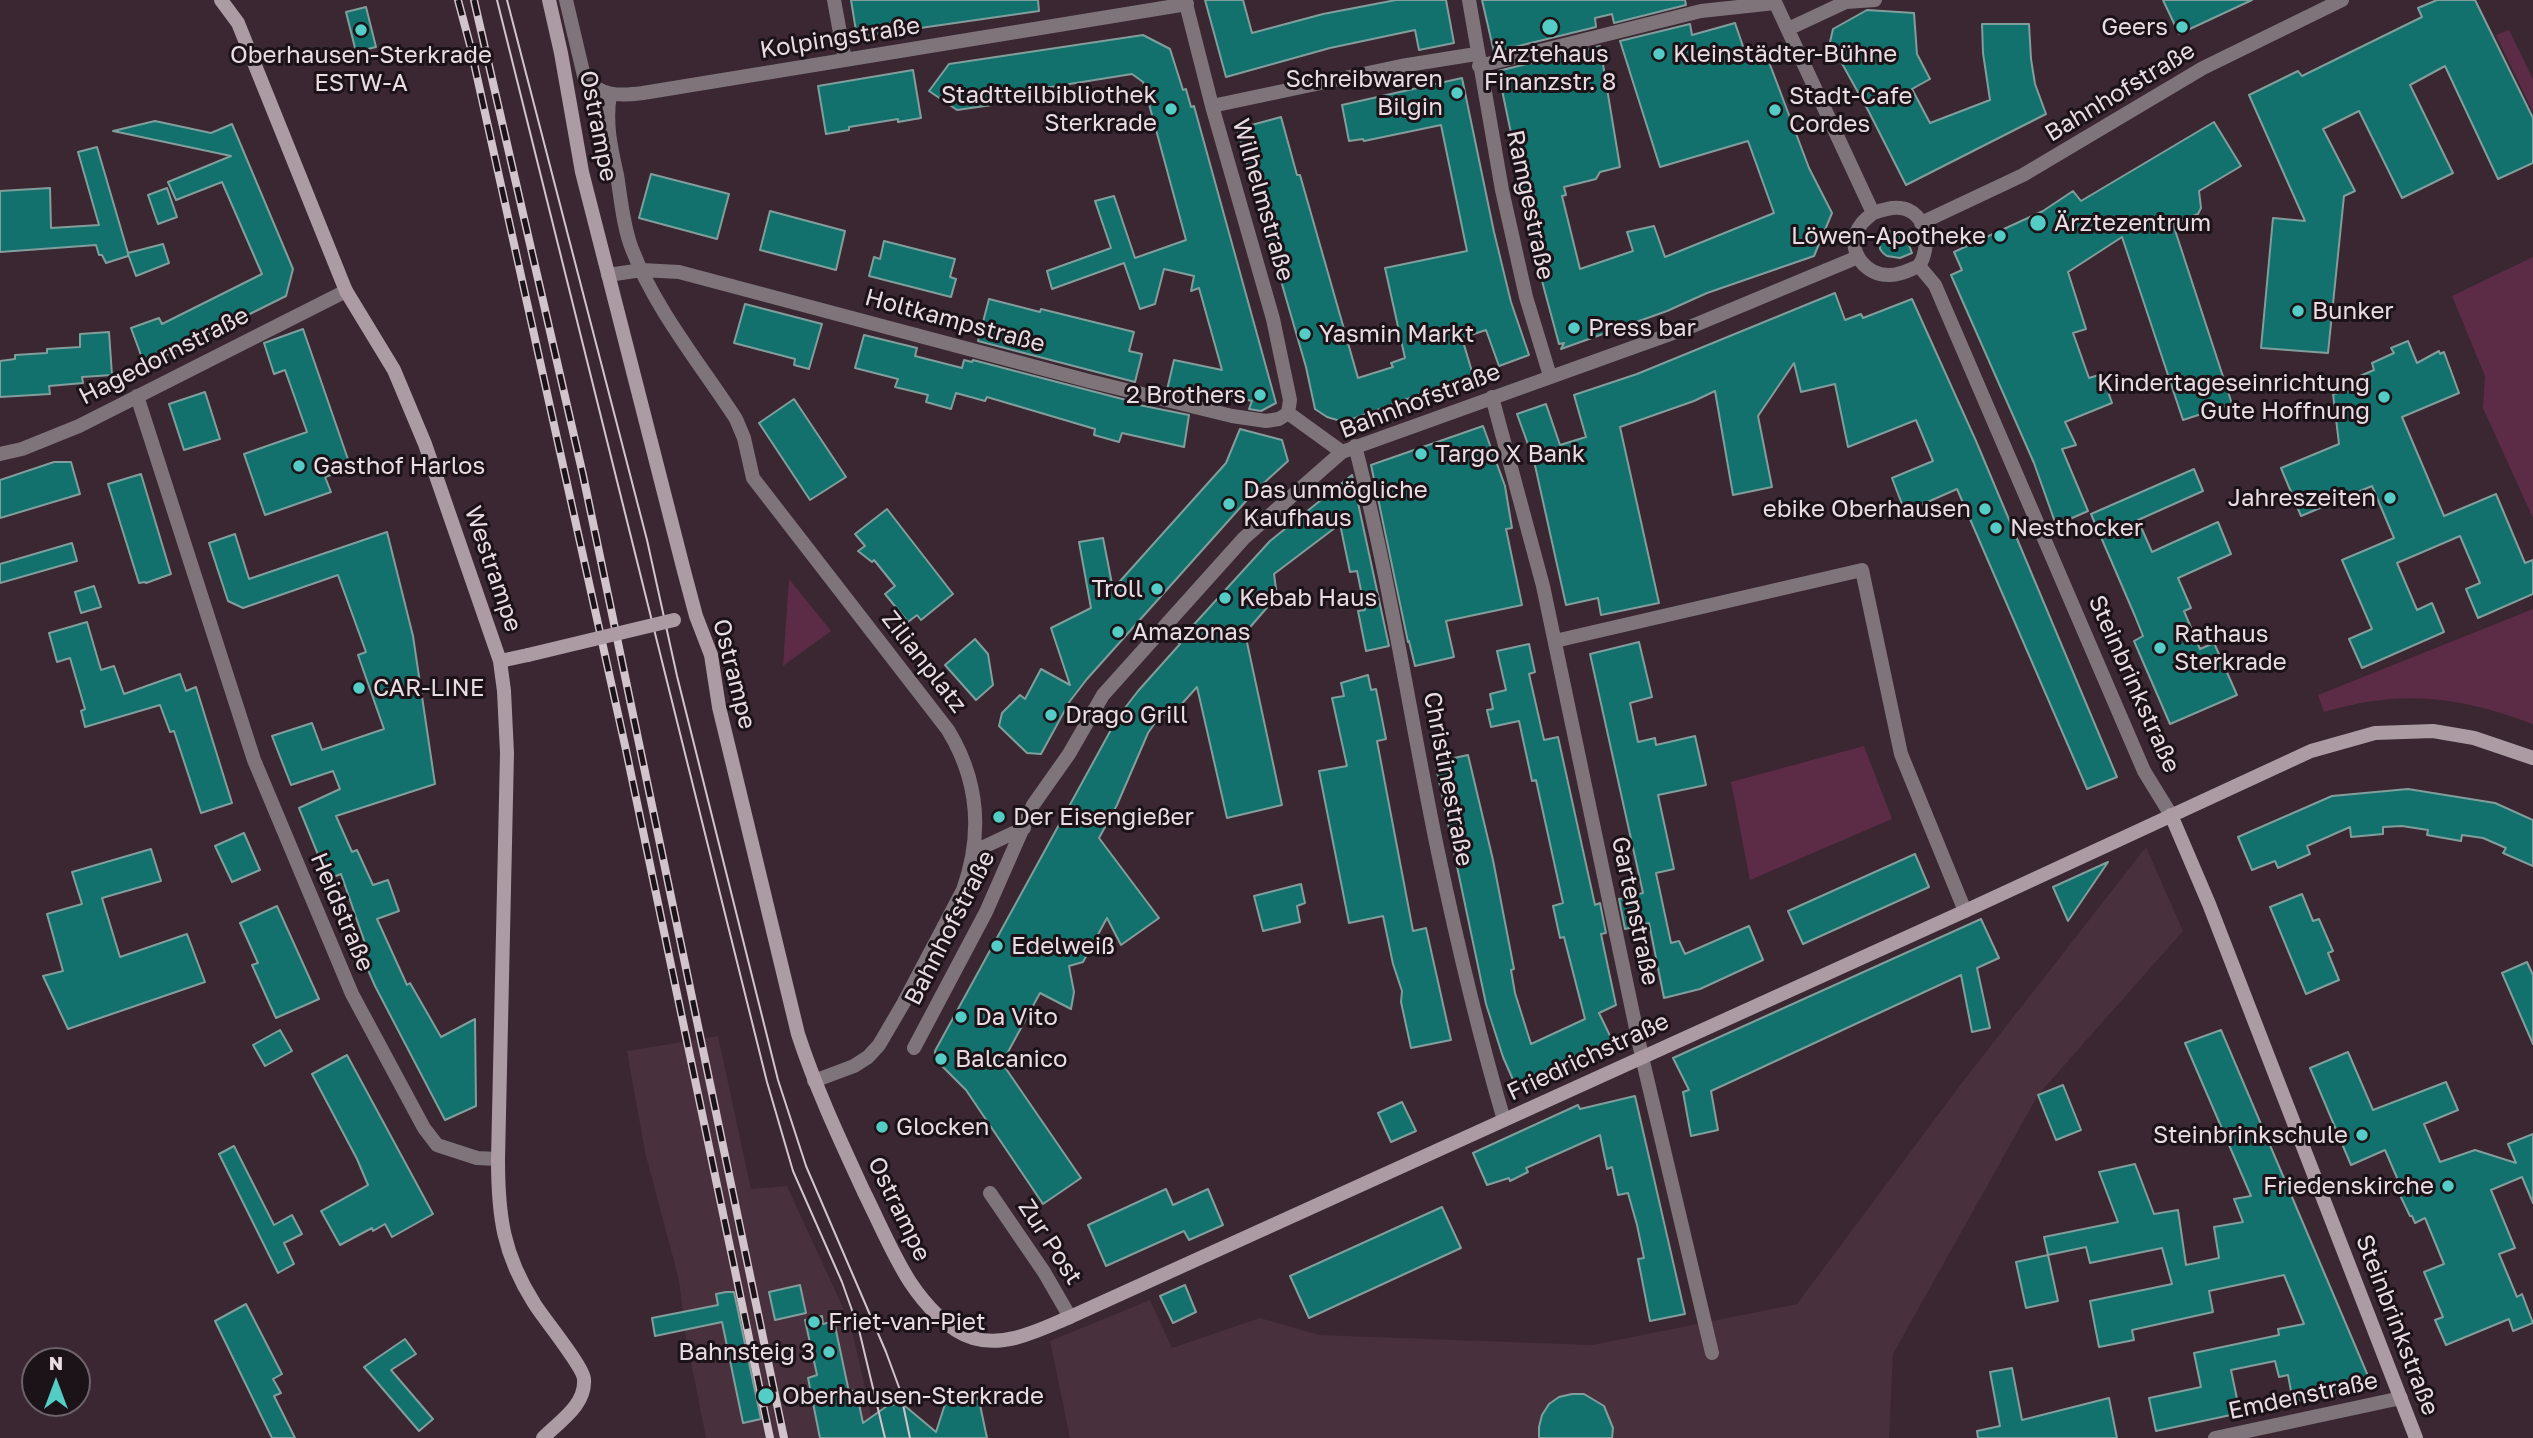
<!DOCTYPE html>
<meta charset="utf-8">
<style>
body{margin:0}
#map{position:relative;width:2533px;height:1438px;overflow:hidden;background:#3a2731;font-family:"Golos Text",sans-serif}
canvas{display:block}
.north{position:absolute;left:21px;top:1347px;width:70px;height:70px;box-sizing:border-box;background:#1b1317;border:2px solid #6d6368;border-radius:50%;rotate:0deg;font-size:19px;font-weight:700;line-height:28px;text-align:center;color:#e9dce2}
.north::after{content:'';display:block;margin:auto;width:24px;height:32px;background:#54cdc7;clip-path:polygon(50% 0,100% 100%,50% 72%,0 100%)}
</style>
<div id="map">
<canvas width="2533" height="1438"></canvas>
<div class="north">N</div>
</div>
<script>
const ctx = document.querySelector('canvas').getContext('2d');
ctx.lineJoin = 'round';
function fillPath(path, color) { ctx.fillStyle = color; ctx.fill(path, 'evenodd'); }
function stroke(path, color, width, dash) { ctx.strokeStyle = color; ctx.lineWidth = width; ctx.lineCap = dash ? 'butt' : 'round'; ctx.setLineDash(dash || []); ctx.stroke(path); }
function write(font, color, halo, rows, align = 'center') {
  ctx.font = font + ' "Golos Text",sans-serif'; ctx.lineWidth = 6; ctx.setLineDash([]); ctx.textBaseline = 'middle'; ctx.strokeStyle = halo; ctx.fillStyle = color; for (const [text, x, y, turn = 0] of rows) {
    ctx.save(); ctx.translate(x, y); ctx.rotate((+turn || 0) * Math.PI / 180); ctx.textAlign = isNaN(turn) ? turn : align; if (halo) ctx.strokeText(text, 0, 0); ctx.fillText(text, 0, 0); ctx.restore();
  }
}
const built = new Path2D(`
 M2146,847L2183,931L2038,1095L1893,1354L1889,1438H1070L1050,1341L1150,1300L1172,1348L1260,1318L1319,1335L1592,1345L1797,1304L1961,1084Z
 M718,1036L751,1189L787,1186L851,1325L876,1438H706L685,1332L679,1280L645,1152L627,1051Z`);
const green = new Path2D(`
 M2509,30L2533,79V112L2496,35Z
 M2533,257V518L2483,408L2485,376L2452,296Z
 M789,579L831,631L783,666Z
 M2533,609V724C2458,696 2402,689 2324,712L2318,695Z
 M1864,746L1892,819L1750,880L1731,782Z`);
const building = new Path2D(`
 M851,0H1038L1039,11L857,37Z
 M1205,0H1243L1252,33L1323,14L1396,0H1446L1454,43L1419,50L1415,30L1330,48L1226,77Z
 M1482,0H1685L1686,5L1614,23L1612,14L1595,18L1596,27L1494,52Z
 M2163,0H2252L2179,34Z
 M2437,0H2475L2533,118V163L2498,179L2445,66L2410,85L2453,173L2402,198L2359,111L2323,129L2355,191L2344,196L2328,353L2261,348L2273,218L2305,221L2249,95L2298,71L2302,76L2422,17L2418,8Z
 M366,7L376,47L356,52L346,12Z
 M1867,10L1914,13L1917,54L1930,79L1912,89L1930,123L1990,100L1983,53L1982,24H2029L2031,59L2035,84L2046,114L1906,185L1869,112L1830,42L1833,29Z
 M1735,23L1748,61L1766,54L1809,168L1832,213L1814,256L1707,293L1667,311L1561,349L1564,343L1559,344L1542,281L1498,71L1600,46L1620,167L1600,172L1596,179L1564,187L1566,195L1562,196L1580,269L1633,251L1627,232L1654,226L1665,257L1774,213L1748,141L1660,167L1620,41L1690,24L1692,35Z
 M1143,35L1170,49L1183,90L1186,89L1191,107L1194,106L1276,403L1261,411L1249,409L1252,401L1204,389L1203,395L1193,393L1192,396L1167,390L1174,360L1222,370L1199,288L1191,291L1194,276L1164,269L1155,304L1140,309L1124,263L1052,289L1047,271L1111,248L1095,201L1114,196L1135,258L1186,240L1143,82L1132,74L1032,90L991,99L992,105L957,110L929,91L949,64Z
 M913,70L921,118L898,122V119L849,127V130L826,134L818,86Z
 M1462,78L1494,232L1511,302L1529,355L1499,366L1486,330L1462,338L1473,375L1344,422L1327,417L1315,409L1306,367L1237,129L1281,117L1297,175H1300L1358,378L1393,367L1391,363L1405,358L1385,268L1467,251L1441,125L1364,141L1363,139L1349,141L1342,105Z
 M155,121L211,133L232,124L293,269L286,296L145,366L131,328L159,318L162,324L262,274L222,182L176,200L168,182L231,156L113,131Z
 M2214,122L2241,166L2199,191L2201,208L2198,214L2173,224L2232,404L2183,420L2122,237L2068,272L2086,329L2073,333L2089,378L2102,374L2112,403L2065,422L2076,445L2062,449L2088,511L2056,525L2034,463L1951,275L1962,270L1954,252L2043,211L2073,191L2081,201Z
 M97,147L128,253L163,244L169,263L136,276L128,254V256L106,263L102,255H99L96,245L0,252V191L50,188L51,228L99,225L78,152Z
 M651,174L729,194L717,239L639,218Z
 M167,188L177,217L158,224L148,195Z
 M770,211L845,231L836,270L760,250Z
 M1892,231L1907,240L1912,253L1900,258L1887,256L1883,253L1880,249V239L1887,232Z
 M884,241L955,259L950,277L956,279L951,297L869,276L874,257L880,259Z
 M1835,293L1845,320L1861,314L1863,318L1912,299L1976,441L2117,777L2087,789L1957,489L1905,512L1892,478L1933,461L1916,420L1848,447L1835,384L1801,392L1794,363L1758,416L1772,487L1733,495L1715,391L1694,401L1620,427L1659,603L1601,615L1598,598L1566,605L1534,461L1517,414L1546,404L1560,445L1586,437L1574,395L1637,374Z
 M989,299L1040,312L1041,309L1134,332L1129,351L1142,354L1135,382L978,341Z
 M745,304L822,324L809,369L794,365L795,359L734,343Z
 M303,329L351,468L325,477L331,492L265,515L244,454L307,432L285,370L274,374L264,343Z
 M109,332L112,375L82,377L83,383L49,386L50,394L0,397V361L15,359V355L47,353V349L80,347V334Z
 M864,335L917,348L915,356L962,368L964,360L972,362L973,360L1130,401L1129,403L1189,415L1184,447L1122,433L1119,442L1094,435L1095,429L987,397L985,401L956,393L951,409L926,402L928,395L895,387L898,379L855,368Z
 M2408,341L2417,363L2439,351L2440,354L2444,352L2459,393L2402,417L2444,516L2496,494L2525,563L2533,560V594L2478,618L2466,589L2480,583L2460,536L2397,563L2417,610L2432,603L2444,632L2362,668L2349,639L2372,629L2342,560L2394,538L2372,486L2301,516L2281,468L2339,444L2333,394L2367,388L2360,376L2374,370L2372,363L2394,353L2391,348Z
 M205,392L220,439L184,450L169,404Z
 M794,399L846,477L810,500L759,423Z
 M1483,426L1505,486L1512,528L1506,529L1522,605L1446,621L1454,657L1415,666L1409,641L1408,642L1371,465Z
 M1240,429L1282,440L1288,461L1255,491L1087,679L1070,701L1041,754L1027,753L999,726L1002,713L1020,695L1025,699L1041,669L1070,685L1051,628L1091,608L1079,542L1103,538L1113,589L1226,463Z
 M54,462H71L80,494L0,518V480Z
 M2194,469L2203,491L2138,520L2152,552L2218,522L2231,554L2178,578L2191,608L2184,611L2200,649L2214,643L2237,695L2170,724L2134,641L2143,636L2135,616L2091,514Z
 M141,474L171,574L146,583L145,582L139,583L108,484Z
 M1352,475L1389,646L1366,651L1358,611L1365,610L1357,571L1350,572L1340,524L1274,574L1277,596L1245,633L1282,805L1227,818L1197,687L1169,718L1162,713L1148,733L1117,805L1099,838L1159,918L1121,945L1107,918L1083,962L1069,966L1074,992L1071,1009L1040,993L1002,1063L1081,1178L1043,1204L966,1090L935,1059V1051L1118,717L1138,691L1180,644L1178,642L1270,541Z
 M887,509L953,594L921,620L917,615L908,622L885,594L895,586L874,560L872,562L858,551L865,546L855,534Z
 M387,532L413,636L435,784L336,816L352,852L357,850L373,885L388,880L399,911L377,919L407,985L410,983L441,1037L475,1019L476,1106L445,1120L375,986L359,949L366,946L341,874L328,879L299,808L340,789L333,771L291,785L272,736L312,723L322,750L384,729L358,655L366,652L338,575L243,608L228,601L209,543L235,534L249,579Z
 M72,543L77,561L0,583V564Z
 M94,586L101,607L81,613L75,592Z
 M87,622L101,670L114,666L124,694L180,674L186,691L196,687L232,803L201,813L174,731L170,732L160,705L85,727L81,711L85,709L70,658L57,662L49,633Z
 M975,639L988,654L993,685L976,700L945,665Z
 M1639,642L1652,697L1630,703L1638,742L1655,738L1656,745L1695,736L1706,785L1658,795L1674,869L1656,873L1671,943L1679,941L1685,954L1749,926L1763,960L1700,989L1664,998L1649,923L1625,929L1619,899L1643,893L1590,654Z
 M1529,644L1535,672L1529,674L1544,740L1558,737L1595,905L1600,903L1606,933L1601,934L1616,1005L1599,1013L1614,1044L1517,1089L1503,1057L1486,1004L1435,762L1468,755L1493,860L1514,969L1511,970L1515,993L1531,1044L1585,1019L1564,937L1560,938L1553,906L1563,903L1536,780L1532,781L1519,721L1491,727L1487,710L1493,709L1490,694L1506,690L1497,651Z
 M1368,675L1371,690L1376,689L1386,739L1377,741L1413,931L1426,928L1451,1040L1411,1048L1401,1002L1402,991L1393,964L1383,916L1349,923L1319,771L1347,766L1332,698L1344,696L1341,683Z
 M2408,789L2495,803L2533,820V866L2503,853L2506,848L2483,838L2462,835L2461,841L2427,835L2428,830L2402,826L2383,827V834L2351,837L2350,827L2307,846L2310,854L2278,868L2275,861L2252,870L2238,837L2332,796Z
 M244,833L260,870L232,882L215,846Z
 M151,849L161,881L102,898L120,957L187,934L205,982L68,1029L43,976L63,971L47,914L82,904L72,872Z
 M1915,854L1929,887L1803,944L1788,911Z
 M2108,862L2068,921L2053,887Z
 M1301,884L1305,903L1297,906L1300,922L1263,931L1254,896Z
 M2302,894L2313,921L2319,919L2333,951L2328,953L2339,980L2306,994L2270,907Z
 M277,906L319,999L276,1018L252,965L258,963L240,923Z
 M1981,919L1999,958L1977,968L1990,1028L1972,1032L1961,975L1711,1091L1718,1130L1691,1136L1683,1092L1689,1090L1673,1058Z
 M2527,962L2533,975V1044L2502,973Z
 M280,1030L292,1051L265,1066L253,1045Z
 M2221,1030L2371,1383L2366,1387L2293,1402L2288,1375L2279,1377L2275,1361L2231,1370L2240,1413L2156,1431L2149,1398L2201,1387L2194,1353L2279,1335L2278,1329L2304,1324L2284,1275L2209,1291L2213,1312L2132,1330L2134,1340L2099,1347L2090,1301L2172,1284L2162,1248L2090,1263L2086,1247L2048,1255L2044,1237L2118,1222L2099,1172L2135,1164L2154,1214L2178,1210L2186,1265L2219,1258L2214,1227L2243,1222L2234,1199L2251,1196L2185,1043Z
 M2348,1052L2373,1110L2446,1082L2458,1110L2424,1124L2440,1162L2475,1150L2516,1163L2508,1144L2533,1134V1203L2522,1177L2491,1190L2515,1248L2499,1254L2517,1297L2522,1294L2533,1323L2513,1331L2509,1319L2446,1345L2435,1320L2443,1317L2424,1272L2444,1264L2425,1218L2415,1223L2412,1216H2410L2397,1189L2401,1187L2385,1150L2351,1165L2310,1068Z
 M347,1055L433,1214L392,1237L385,1224L373,1231L372,1228L340,1245L321,1211L368,1185L357,1159L312,1074Z
 M2063,1085L2081,1130L2056,1140L2038,1095Z
 M1635,1096L1685,1314L1650,1321L1638,1259L1644,1258L1637,1225L1628,1193L1618,1195L1612,1167L1607,1169L1600,1135L1526,1168L1528,1172L1510,1181L1509,1178L1487,1185L1473,1153L1578,1105L1580,1109Z
 M1402,1102L1416,1131L1391,1142L1378,1113Z
 M234,1146L274,1225L292,1215L302,1234L284,1243L294,1264L278,1273L219,1154Z
 M1166,1189L1173,1205L1208,1189L1223,1225L1189,1240L1184,1231L1106,1266L1088,1225Z
 M1442,1207L1461,1248L1309,1318L1290,1276Z
 M2048,1255L2058,1301L2026,1308L2016,1262Z
 M800,1285L806,1313L775,1320L769,1292Z
 M1185,1285L1196,1312L1173,1323L1160,1296Z
 M726,1292H734L761,1419L743,1423L722,1322L655,1336L652,1318L718,1305L716,1294Z
 M246,1304L282,1374L273,1379L281,1393L274,1396L295,1438H272L215,1321Z
 M822,1316L823,1324L834,1321L849,1392L856,1390L863,1423L887,1406L897,1404L905,1406L936,1432L947,1398L953,1393L963,1392L972,1394L979,1400L987,1438H820L808,1378L817,1375L805,1320Z
 M405,1339L416,1354L391,1370L433,1419L419,1431L364,1367Z
 M2012,1368L2022,1420L2109,1398L2117,1438H1978L1977,1431L2000,1426L1990,1372Z
 M1572,1394H1584L1604,1406L1613,1428L1612,1438H1539V1427L1542,1415L1549,1404L1559,1397Z`);
const street = new Path2D(`
 M566,0L584,76C599,97 620,96 643,93L1187,4
 M834,0L845,60
 M1185,0L1212,106L1273,319L1290,400L1288,413
 M1469,0L1502,190L1526,297L1550,376
 M1774,0L1873,213C1882,210 1891,207 1900,208C1928,211 1931,248 1919,266L1935,285L2144,771L2171,815
 M1788,29L1846,2L1875,0
 M1479,66L1701,11L1775,3
 M610,95C605,122 611,149 617,175C621,199 623,226 632,249C655,309 701,365 736,419L744,438L753,478L948,730C979,781 983,834 963,890L903,1004L879,1045L868,1057L854,1066L814,1081
 M1212,106L1401,66L1476,54
 M1873,213C1866,219 1859,224 1856,234C1849,254 1867,275 1888,275C1898,276 1909,270 1919,266
 M1921,223L2023,175L2203,68L2342,0
 M608,275L642,270L679,272L1089,381L1232,416L1266,421L1279,419L1288,413
 M137,396L254,760L352,994L424,1128L437,1145L477,1158L498,1159
 M1492,397L1543,586L1642,1057L1712,1353
 M1288,413L1342,452
 M1355,446C1390,579 1410,717 1438,852C1457,942 1478,1032 1504,1120
 M0,454L22,449L79,426L346,291
 M1555,641L1862,570L1901,754L1965,911
 M975,851L1024,828
 M914,1048L986,912L1033,805L1069,754L1103,695L1244,538L1342,452L1690,327L1858,257
 M990,1193L1044,1272L1070,1317
 M2215,1438L2401,1398`);
const secondary = new Path2D(`
 M221,0L238,23L346,291L394,370L425,444L500,661L504,691L507,753L498,1159C498,1216 503,1254 534,1303C543,1318 583,1366 584,1379C586,1405 560,1421 543,1438
 M549,0L561,53L582,172L684,571L696,616L711,655L719,707L798,1034C816,1089 840,1140 864,1192C879,1222 892,1254 910,1282C924,1303 948,1331 973,1338C1006,1348 1041,1329 1070,1317L1965,911L2311,751L2375,733L2433,731L2474,738L2533,758
 M500,661L528,655
 M2171,815L2209,904L2416,1438`);
const tram = new Path2D(`
 M497,0L767,1082L793,1171L842,1282L859,1330L885,1438
 M507,0L647,540L677,676L778,1080L806,1166L886,1352L900,1390L910,1438`);
const rail = new Path2D(`
 M458,0L470,45L626,750L770,1438
 M474,0L583,475L784,1438`);
const secondaryBridge = new Path2D(`
 M528,655L674,620`);
const markers = [
 [1550,27,9,"#54cdc7"],
 [2182,27,7,"#54cdc7"],
 [361,30,7,"#54cdc7"],
 [1659,54,7,"#54cdc7"],
 [1457,93,7,"#54cdc7"],
 [1171,109,7,"#54cdc7"],
 [1775,110,7,"#54cdc7"],
 [2038,223,9,"#54cdc7"],
 [2000,236,7,"#54cdc7"],
 [2298,311,7,"#54cdc7"],
 [1574,328,7,"#54cdc7"],
 [1305,334,7,"#54cdc7"],
 [1260,395,7,"#54cdc7"],
 [2384,397,7,"#54cdc7"],
 [1421,454,7,"#54cdc7"],
 [299,466,7,"#54cdc7"],
 [2390,498,7,"#54cdc7"],
 [1229,504,7,"#54cdc7"],
 [1985,509,7,"#54cdc7"],
 [1996,528,7,"#54cdc7"],
 [1157,589,7,"#54cdc7"],
 [1225,598,7,"#54cdc7"],
 [1118,632,7,"#54cdc7"],
 [2160,648,7,"#54cdc7"],
 [359,688,7,"#54cdc7"],
 [1051,715,7,"#54cdc7"],
 [999,817,7,"#54cdc7"],
 [997,946,7,"#54cdc7"],
 [961,1017,7,"#54cdc7"],
 [941,1059,7,"#54cdc7"],
 [882,1127,7,"#54cdc7"],
 [2362,1135,7,"#54cdc7"],
 [2448,1186,7,"#54cdc7"],
 [814,1322,7,"#54cdc7"],
 [829,1352,7,"#54cdc7"],
 [766,1396,9,"#54cdc7"]
];
const poiNames = [
 ["Geers",2168,27,"right"],
 ["Ärztehaus",1550,54,"center"],
 ["Finanzstr. 8",1550,82,"center"],
 ["Kleinstädter-Bühne",1673,54],
 ["Oberhausen-Sterkrade",361,55,"center"],
 ["ESTW-A",361,83,"center"],
 ["Schreibwaren",1443,79,"right"],
 ["Bilgin",1443,107,"right"],
 ["Stadtteilbibliothek",1157,95,"right"],
 ["Sterkrade",1157,123,"right"],
 ["Stadt-Cafe",1789,96],
 ["Cordes",1789,124],
 ["Ärztezentrum",2054,223],
 ["Löwen-Apotheke",1986,236,"right"],
 ["Bunker",2312,311],
 ["Press bar",1588,328],
 ["Yasmin Markt",1319,334],
 ["Kindertageseinrichtung",2370,383,"right"],
 ["Gute Hoffnung",2370,411,"right"],
 ["2 Brothers",1246,395,"right"],
 ["Targo X Bank",1435,454],
 ["Gasthof Harlos",313,466],
 ["Das unmögliche",1243,490],
 ["Kaufhaus",1243,518],
 ["Jahreszeiten",2376,498,"right"],
 ["ebike Oberhausen",1971,509,"right"],
 ["Nesthocker",2010,528],
 ["Troll",1143,589,"right"],
 ["Kebab Haus",1239,598],
 ["Amazonas",1132,632],
 ["Rathaus",2174,634],
 ["Sterkrade",2174,662],
 ["CAR-LINE",373,688],
 ["Drago Grill",1065,715],
 ["Der Eisengießer",1013,817],
 ["Edelweiß",1011,946],
 ["Da Vito",975,1017],
 ["Balcanico",955,1059],
 ["Glocken",896,1127],
 ["Steinbrinkschule",2348,1135,"right"],
 ["Friedenskirche",2434,1186,"right"],
 ["Friet-van-Piet",828,1322],
 ["Bahnsteig 3",815,1352,"right"],
 ["Oberhausen-Sterkrade",782,1396]
];
const streetNames = [
 ["Kolpingstraße",840,38,-9],
 ["Bahnhofstraße",2120,92,-31],
 ["Ostrampe",598,126,79],
 ["Wilhelmstraße",1263,200,74],
 ["Ramgestraße",1530,205,78],
 ["Holtkampstraße",955,321,15],
 ["Hagedornstraße",164,356,-27],
 ["Bahnhofstraße",1420,401,-21],
 ["Westrampe",493,569,71],
 ["Zilianplatz",924,662,52],
 ["Ostrampe",734,674,76],
 ["Steinbrinkstraße",2134,684,66],
 ["Christinestraße",1448,779,79],
 ["Gartenstraße",1635,911,78],
 ["Heidstraße",342,912,67],
 ["Bahnhofstraße",950,928,-63],
 ["Friedrichstraße",1588,1057,-25],
 ["Ostrampe",899,1209,64],
 ["Zur Post",1050,1242,57],
 ["Steinbrinkstraße",2397,1325,69],
 ["Emdenstraße",2303,1396,-12]
];
fillPath(built, '#48303c');
fillPath(green, '#5c2c47');
fillPath(building, '#12716d');
stroke(building, '#819e9c', 2);
stroke(street, '#7e7479', 14);
stroke(secondary, '#ac9ba3', 14);
stroke(tram, '#d2c4cb', 2);
stroke(rail, '#d2c4cb', 8);
stroke(rail, '#1b1317', 5, [16]);
stroke(secondaryBridge, '#ac9ba3', 14);
for (const [x, y, r, color] of markers) { const dot = new Path2D(); dot.arc(x, y, r, 0, 2 * Math.PI); ctx.fillStyle = color; ctx.fill(dot); stroke(dot, '#1b1317', 2.5); }
write('24px', '#e9dce2', '#1b1317', poiNames, 'left');
write('24px', '#e9dce2', '#1b1317', streetNames);
</script>
